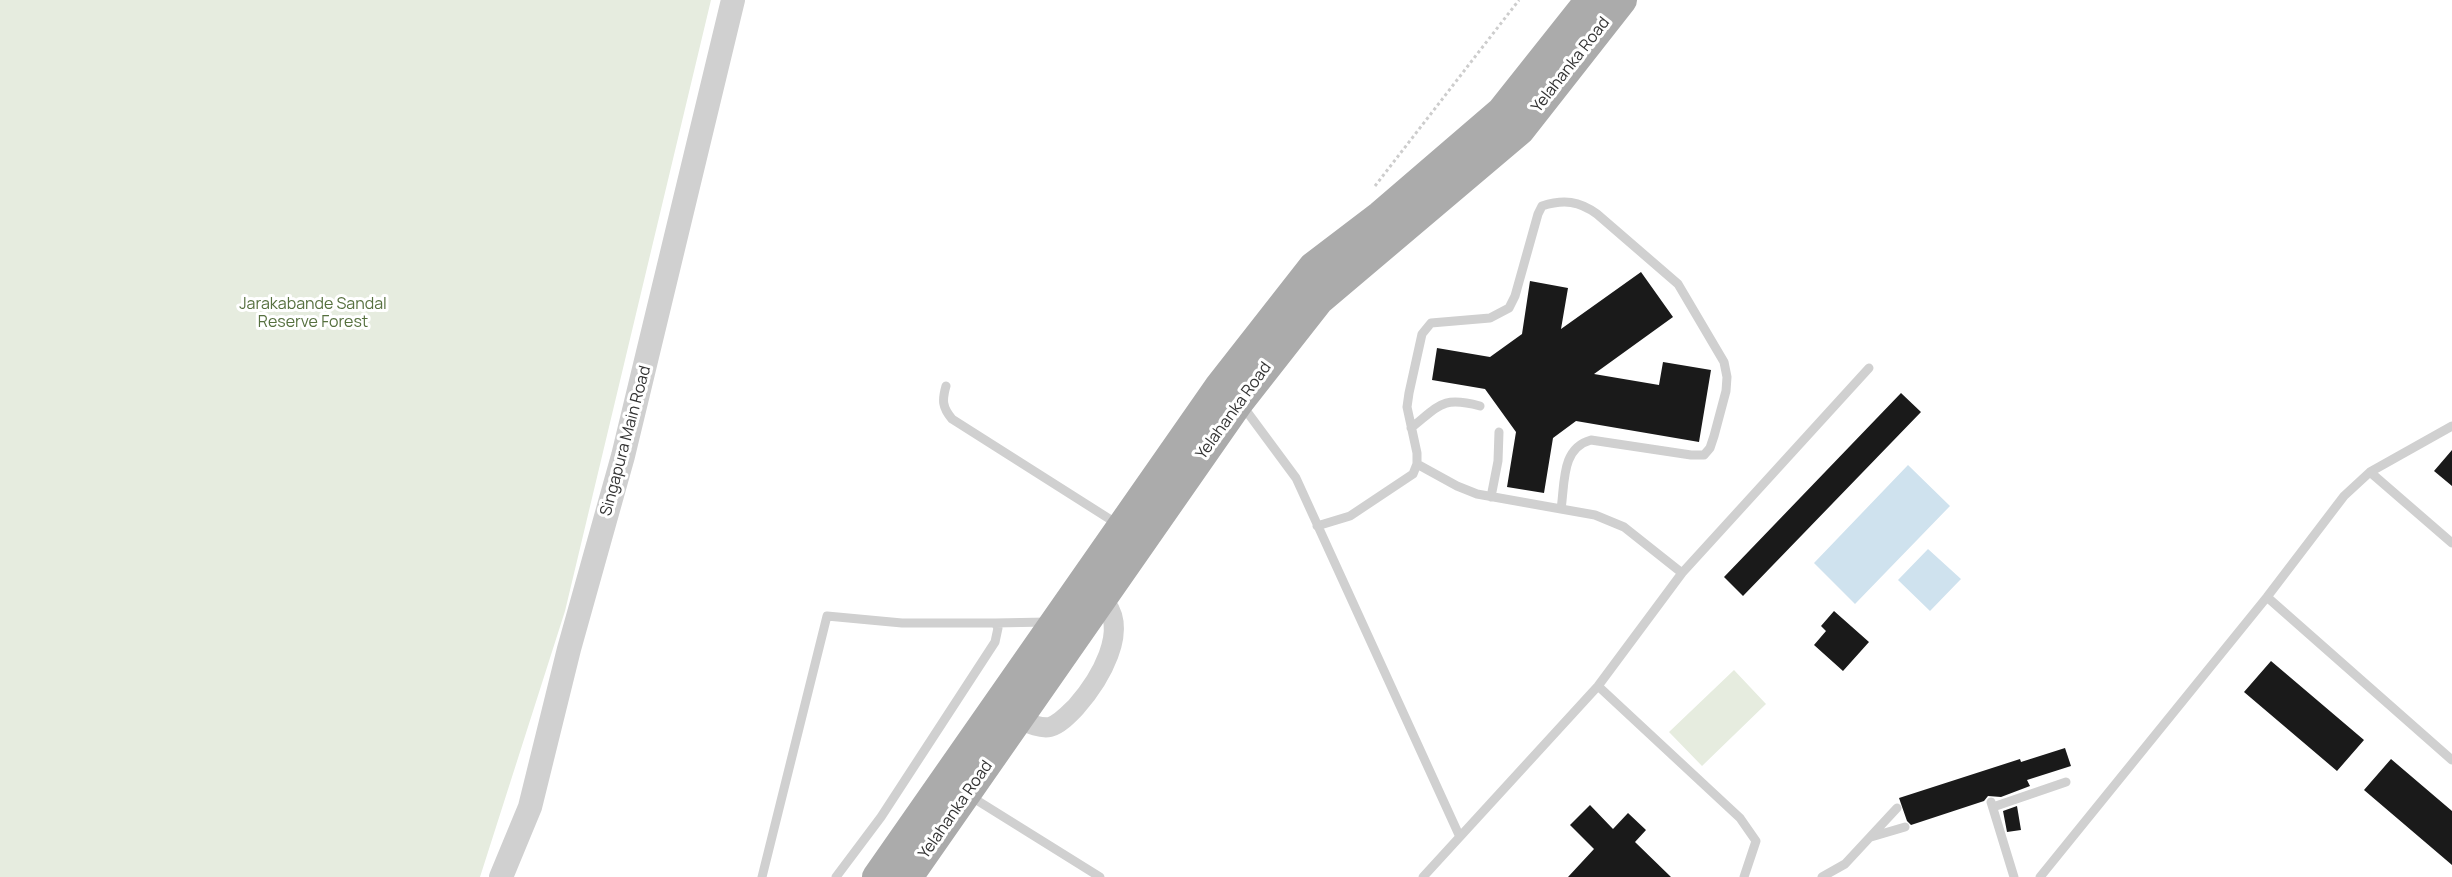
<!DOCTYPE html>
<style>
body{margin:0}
canvas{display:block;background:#fff}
</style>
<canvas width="2452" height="877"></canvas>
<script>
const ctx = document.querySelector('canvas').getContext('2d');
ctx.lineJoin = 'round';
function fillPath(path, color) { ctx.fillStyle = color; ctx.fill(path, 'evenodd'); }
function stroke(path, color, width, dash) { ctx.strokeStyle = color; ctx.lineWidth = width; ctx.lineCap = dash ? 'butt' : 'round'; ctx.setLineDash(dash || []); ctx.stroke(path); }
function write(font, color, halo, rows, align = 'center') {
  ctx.font = font + ' Manrope,sans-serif'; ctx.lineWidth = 6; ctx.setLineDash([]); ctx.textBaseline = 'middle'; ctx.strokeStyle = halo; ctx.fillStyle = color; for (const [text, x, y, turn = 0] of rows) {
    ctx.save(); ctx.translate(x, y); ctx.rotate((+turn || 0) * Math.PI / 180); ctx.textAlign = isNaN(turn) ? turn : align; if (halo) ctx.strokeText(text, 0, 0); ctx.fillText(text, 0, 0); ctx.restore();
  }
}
const green = new Path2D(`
 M0,0H711L565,611L480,877H0Z
 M1734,670L1766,704L1702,766L1669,732Z`);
const water = new Path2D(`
 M1908,465L1950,506L1855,604L1814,563Z
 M1928,549L1961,579L1930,611L1898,580Z`);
const building = new Path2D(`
 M1641,272L1673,317L1594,374L1659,385L1663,362L1711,370L1699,442L1576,421L1553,438L1544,493L1507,487L1516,432L1485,389L1432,380L1437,348L1490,357L1522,334L1530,281L1568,288L1561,329Z
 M1901,393L1921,412L1743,596L1724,577Z
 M2452,450V486L2434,471Z
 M1834,611L1869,642L1843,671L1814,645L1826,631L1821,626Z
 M2271,661L2364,740L2337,771L2244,692Z
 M2065,748L2071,766L2027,780L2030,786L2001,797L1988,796L1984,801L1911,825L1907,821L1899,798L2020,759L2021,762Z
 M2391,759L2452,811V865L2364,790Z
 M1590,805L1613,829L1628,813L1646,830L1635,842L1671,877H1568L1594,849L1570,825Z
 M2017,806L2021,830L2007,832L2003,811Z`);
const path = new Path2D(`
 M1375,186L1519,0`);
const service = new Path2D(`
 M946,386C942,400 942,407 952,419L1119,525
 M1242,405L1296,478L1459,835
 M1411,428C1440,405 1442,396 1480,406
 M1417,464L1457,486L1477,494L1561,509
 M2370,472L2452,543
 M1491,497L1498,461L1499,432
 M1317,526L1350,516L1413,474L1417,464V453L1407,407L1409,393L1422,334L1431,323L1490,318L1509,308L1515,296L1538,214L1542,206C1564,199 1579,201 1597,214L1678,284L1724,362L1727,377L1726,391L1714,436L1710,448L1704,455H1691L1591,440C1561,448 1565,483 1561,509L1595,515L1624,527L1682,573
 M2267,597L2452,760
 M995,623L1047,622
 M1598,686L1740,818L1756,841L1744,877
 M970,796L1100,877
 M1991,802L2014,877
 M1993,807L2066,782
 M1871,837L1905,827
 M762,877L827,616L902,623H995L998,628L995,642L881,817L836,877
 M1423,877L1598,686L1682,573L1869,368
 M1822,877L1845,864L1897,808
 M2040,877L2267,597L2344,496L2370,472L2452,426`);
const minor = new Path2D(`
 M1019,719C1028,723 1040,729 1050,727C1060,724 1069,714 1076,707C1098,682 1132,629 1102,599`);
const tertiary = new Path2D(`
 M501,877L530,807L569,649L623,456L733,0`);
const primary = new Path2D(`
 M877,877L1219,387L1313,267L1380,216L1501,112L1590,0
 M908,877L1239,402L1319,300L1520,130L1622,0`);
const streetNames = [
 ["Yelahanka Road",1571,65,-52],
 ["Yelahanka Road",1234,411,-54],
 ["Singapura Main Road",626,441,-75],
 ["Yelahanka Road",956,810,-55]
];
const parkNames = [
 ["Jarakabande Sandal",313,305],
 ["Reserve Forest",313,323]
];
fillPath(green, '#e6ecdf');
fillPath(water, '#cfe2ee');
fillPath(building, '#1a1a1a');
stroke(path, '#cdcdcd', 3, [3, 3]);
stroke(service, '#d0d0d0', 9);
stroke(minor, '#d0d0d0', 20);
stroke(tertiary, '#d0d0d0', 24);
stroke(primary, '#ababab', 30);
write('16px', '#333', '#fff', streetNames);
write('16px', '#56703f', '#fff', parkNames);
</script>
